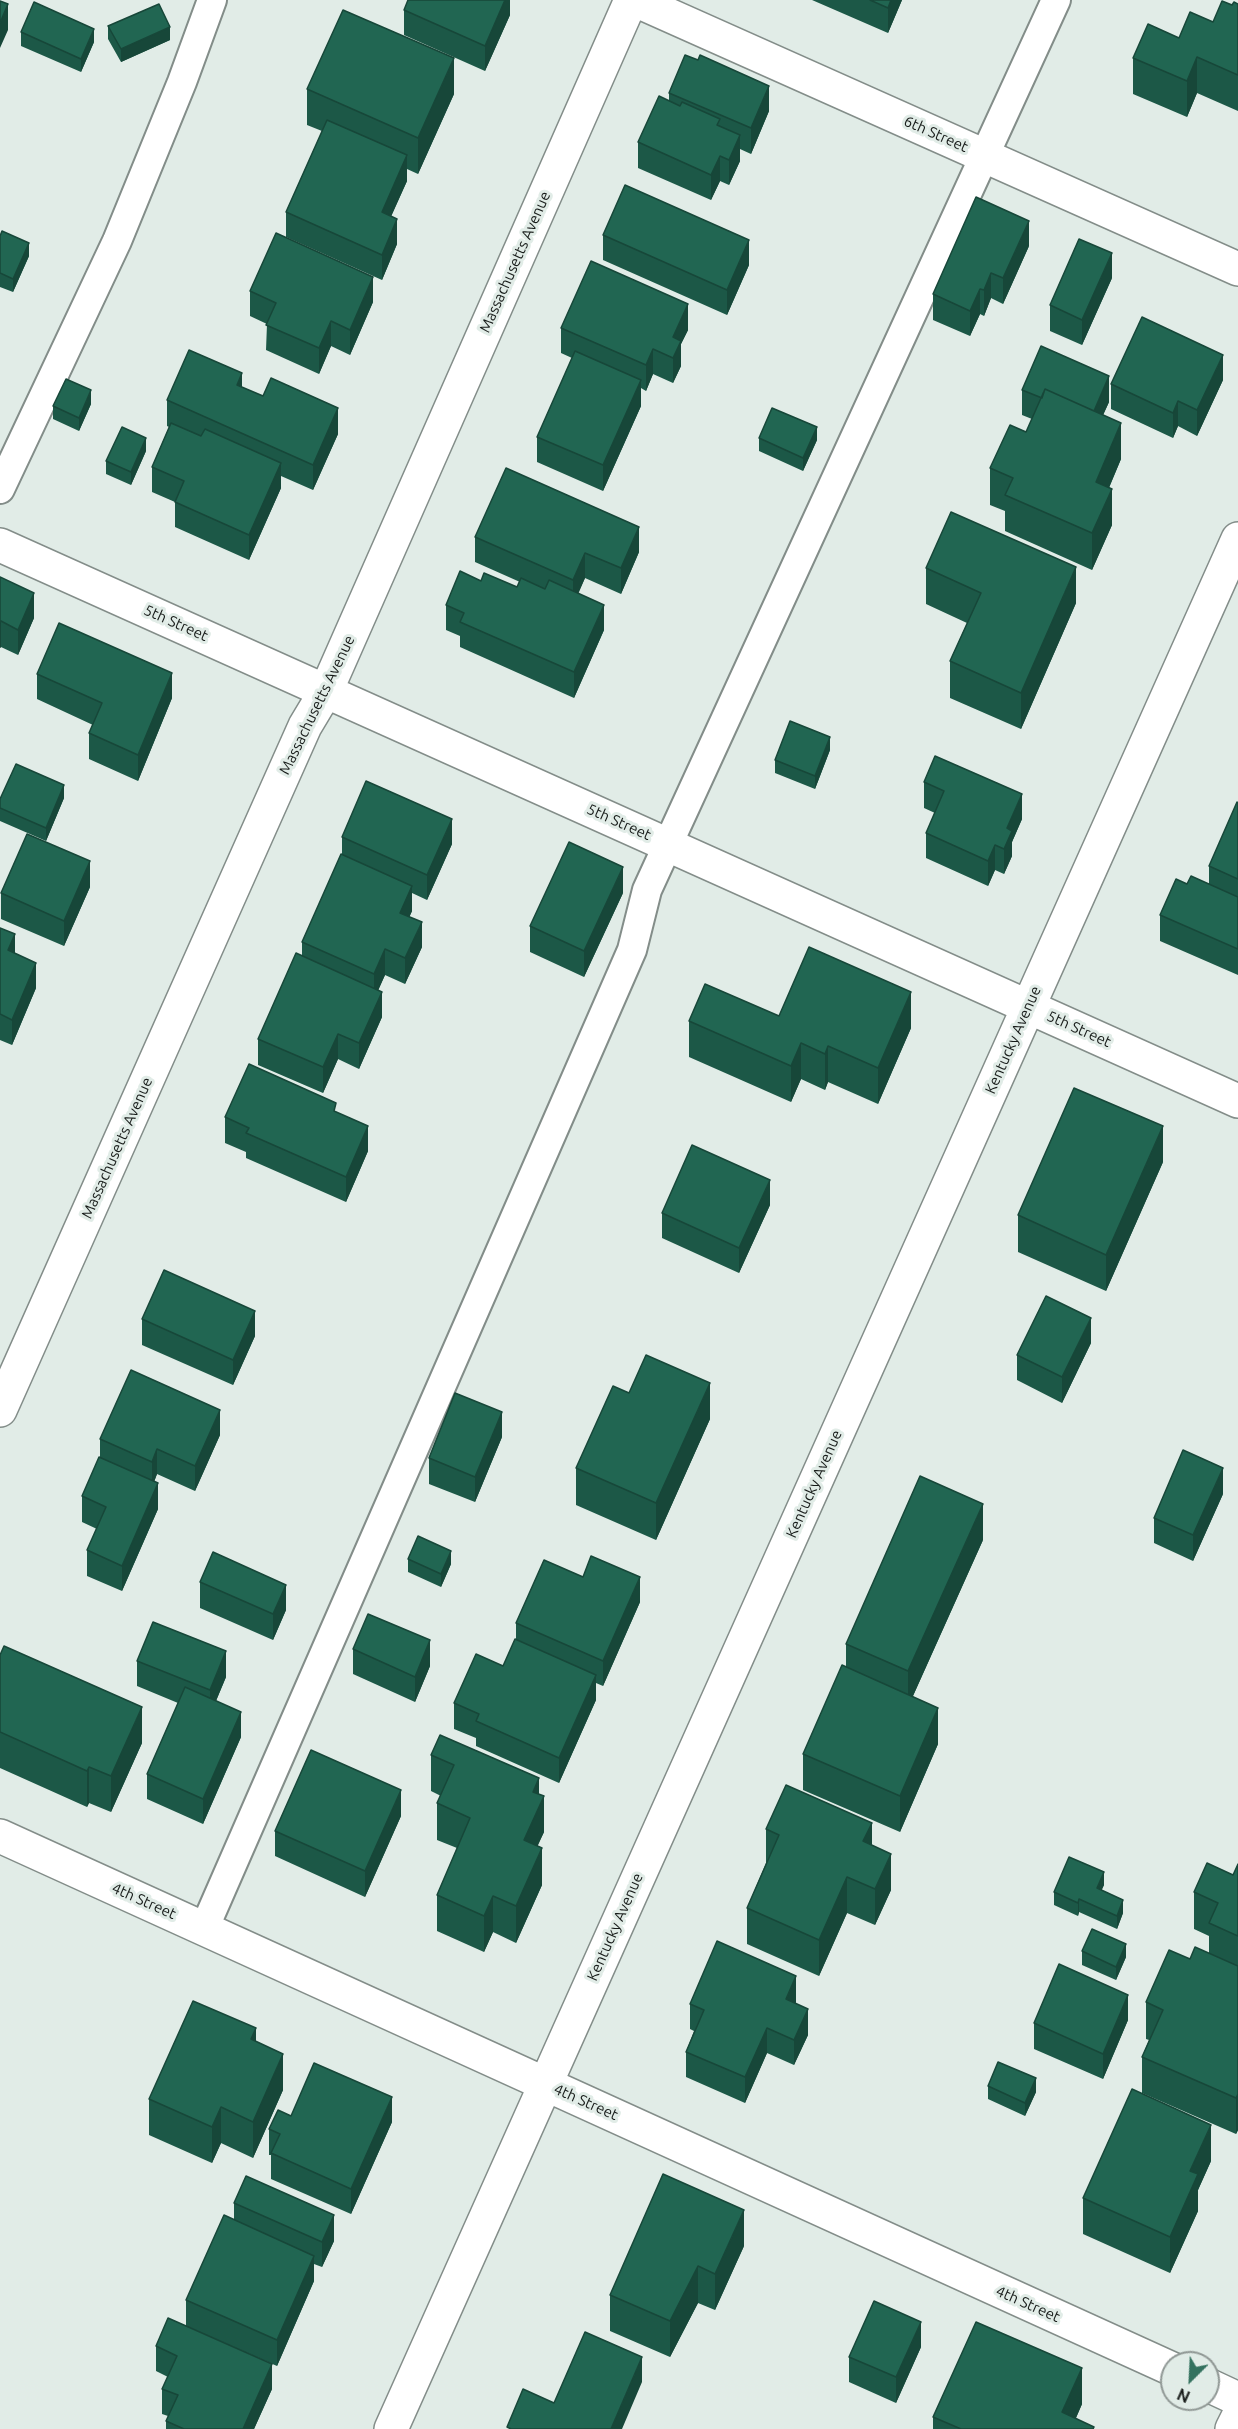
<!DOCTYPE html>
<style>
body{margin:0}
#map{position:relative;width:1238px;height:2429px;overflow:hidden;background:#e1ece7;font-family:Ubuntu,sans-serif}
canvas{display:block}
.north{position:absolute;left:1160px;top:2351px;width:60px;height:60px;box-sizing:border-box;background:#e1ece7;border:2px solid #909895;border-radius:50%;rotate:204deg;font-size:16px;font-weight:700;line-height:24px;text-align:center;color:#171b19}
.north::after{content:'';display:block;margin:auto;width:21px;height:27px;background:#34725f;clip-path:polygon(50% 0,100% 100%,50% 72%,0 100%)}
</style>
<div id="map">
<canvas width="1238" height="2429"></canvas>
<div class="north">N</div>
</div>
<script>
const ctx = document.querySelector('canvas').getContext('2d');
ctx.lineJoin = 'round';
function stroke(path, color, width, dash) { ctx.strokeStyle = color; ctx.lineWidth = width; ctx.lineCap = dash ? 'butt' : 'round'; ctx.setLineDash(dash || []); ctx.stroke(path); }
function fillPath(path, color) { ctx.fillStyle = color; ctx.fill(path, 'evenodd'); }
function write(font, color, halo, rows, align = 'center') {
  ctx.font = font + ' Ubuntu,sans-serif'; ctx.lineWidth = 6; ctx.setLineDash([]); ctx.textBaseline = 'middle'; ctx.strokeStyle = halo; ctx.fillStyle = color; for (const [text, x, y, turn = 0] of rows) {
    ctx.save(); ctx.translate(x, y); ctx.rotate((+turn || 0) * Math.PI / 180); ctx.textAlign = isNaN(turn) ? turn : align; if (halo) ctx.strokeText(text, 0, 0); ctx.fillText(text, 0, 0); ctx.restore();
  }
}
const service = new Path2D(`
 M0,489L117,241L182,82L212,0
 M204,1929L632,950L647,890L1056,0`);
const minor = new Path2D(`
 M635,0L1238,269
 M0,545L1238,1101
 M0,1410L305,726L326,691L631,0
 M0,1836L1172,2369
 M1208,2385L1238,2399
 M391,2429L1238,539
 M1232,2429L1238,2417`);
const wall = new Path2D(`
 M510,0V15L485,71L404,35V10Z
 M812,0H902L888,33Z
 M1238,4V111L1197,93L1187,117L1133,94V58L1213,22L1232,5Z
 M108,26L170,40L121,62L108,39Z
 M21,32L94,42L81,72L21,46Z
 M307,89L454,94L418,174L407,169V181L391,216L397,244L382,280L286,237V212L322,131L307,125Z
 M669,93L769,111L751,154L740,149V161L729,185L720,181L711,200L638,168V142L669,100Z
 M603,235L749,265L727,315L603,260Z
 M0,236L29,256L13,292L0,287Z
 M1029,246L1003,304L991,298L984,316L980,314L970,336L933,320V294Z
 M1112,278L1082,345L1050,331V305Z
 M250,291L373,302L350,355L331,346L319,374L266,350L267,324L250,316Z
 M561,328L688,330L681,344V366L673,383L653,374L646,391L641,388V406L603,491L537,462V437L572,358L561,353Z
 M1223,380L1197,436L1178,426L1173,438L1111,409V384Z
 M242,387L338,434L313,490L281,476V488L249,560L175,527V502L152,492V467L169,427L167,426V400Z
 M1022,390L1109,402L1103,415L1121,459L1109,488L1112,525L1092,570L1005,531V511L990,505V468L1026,432L1032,419L1022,415Z
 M91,404L79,431L53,419V406Z
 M759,438L817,440L803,471L759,451Z
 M146,451L131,485L106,474V461Z
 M475,537L639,552L621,594L585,578L578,593L604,630L574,698L460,647V636L446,630V605L481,581L517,587L520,582L475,562Z
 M926,568L1076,603L1021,729L950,698V661L967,623L926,604Z
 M0,577L34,618L18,655L1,647L0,648Z
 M37,674L172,698L138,781L89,759V733L93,725L37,699Z
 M830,750L815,789L775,773V760Z
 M924,782L1022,819L1012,842V856L1004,874L995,870L988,886L926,858V833L935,813L924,808Z
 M64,798L46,841L0,821V799Z
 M1238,803V975L1160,941V915L1187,884H1209V866Z
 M342,837L452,844L427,900L412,893V911L409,917L422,947L405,984L385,975L378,990L382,1017L359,1069L338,1059L323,1093L258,1065V1039L302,956V942L342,855Z
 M90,887L64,946L1,919V893Z
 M623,893L584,977L530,952V926Z
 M0,928L36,988L12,1045L0,1040Z
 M779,1016L911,1028L878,1104L828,1082L825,1090L801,1079L791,1102L689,1057V1021Z
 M336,1112L368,1151L346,1202L246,1158V1152L225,1143V1117Z
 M1163,1162L1106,1291L1018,1252V1215Z
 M770,1205L739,1273L662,1238V1213Z
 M142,1319L255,1336L233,1385L142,1345Z
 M1091,1343L1062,1403L1017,1380V1355Z
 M629,1393L710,1419L656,1540L576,1505V1468Z
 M220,1435L195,1491L157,1474L154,1482L158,1509L122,1591L87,1576V1550L97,1529L82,1522V1496L100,1458V1439Z
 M502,1437L475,1502L429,1484V1458Z
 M1223,1494L1193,1561L1154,1543V1518Z
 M983,1540L913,1696L938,1744L900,1832L803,1790V1754L846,1666V1644Z
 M408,1559L451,1564L441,1587L408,1572Z
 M200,1582L286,1610L273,1640L200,1608Z
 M640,1602L603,1686L596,1683V1700L559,1783L476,1746V1738L454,1729V1703L503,1666L516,1639V1623Z
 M353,1649L430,1666L415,1702L353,1674Z
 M0,1655L142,1743L111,1812L89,1803L87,1807L0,1768Z
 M137,1661L226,1677L216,1701L241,1737L203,1824L147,1799V1774L178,1703L137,1686Z
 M431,1755L539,1794L544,1832L537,1846L542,1885L516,1943L493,1932L484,1952L437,1931V1895L457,1848L437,1840V1803L441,1796L431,1791Z
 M401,1816L365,1897L275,1856V1831Z
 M766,1829L872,1845L891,1890L875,1925L847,1913L819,1976L747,1944V1908L766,1863Z
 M1238,1864V2130L1236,2134L1142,2093V2057L1149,2040L1146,2039V2002L1190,1959L1209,1953V1936L1194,1929V1892L1233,1875Z
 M1104,1885L1101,1890L1123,1913L1117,1929L1079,1912L1078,1916L1054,1905V1892Z
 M1082,1951L1126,1957L1116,1980L1082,1965Z
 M796,2002L795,2004L808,2035L794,2065L767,2053L745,2103L686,2077V2052L694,2031L690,2029V2004Z
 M1128,2020L1103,2079L1034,2049V2023Z
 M256,2041L283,2090L253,2158L221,2143L212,2163L149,2135V2099Z
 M988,2086L1036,2092L1025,2116L988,2099Z
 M291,2116L392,2122L351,2214L271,2179V2155H269V2129Z
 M1211,2161L1198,2190V2211L1170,2273L1083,2234V2198Z
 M234,2203L334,2241L322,2267L314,2264V2281L277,2366L186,2326V2300L234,2220Z
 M744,2246L715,2310L698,2303L670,2357L610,2331V2295Z
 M156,2346L272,2389L254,2429H166V2421L168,2416L162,2414V2389L168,2377L156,2371Z
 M921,2347L896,2403L849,2382V2357Z
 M1082,2404L1076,2418L1094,2429H933V2417Z`);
const shadedWall = new Path2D(`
 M505,0H510V15L485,71V46Z
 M891,0H902L888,33V8Z
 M8,4V30L0,48V23Z
 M170,27V40L121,62V49Z
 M94,29V42L81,72V59Z
 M1197,57V93L1187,117V81Z
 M454,58V94L418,174V138Z
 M769,86V111L751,154V128Z
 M740,135V161L729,185V160Z
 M407,155V181L382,237V212Z
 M720,156V181L711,200V175Z
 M397,219V244L382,280V255Z
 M1029,221V246L1003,304V278Z
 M749,240V265L727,315V290Z
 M29,243V256L13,292V279Z
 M1112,253V278L1082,345V320Z
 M991,273V298L984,316V290Z
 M373,277V302L350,355V330Z
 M980,289V314L970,336V311Z
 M688,304V330L681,344V366L673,383V337Z
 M331,321V346L319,374V348Z
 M653,349V374L646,391V365Z
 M1223,355V380L1197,436V410Z
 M242,373V399L237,385Z
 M1109,376V402L1090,444V419Z
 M641,380V406L603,491V465Z
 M91,390V404L79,431V418Z
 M1178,401V426L1173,438V413Z
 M338,408V434L313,490V465Z
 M1121,423V459L1096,518V482Z
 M817,427V440L803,471V458Z
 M146,438V451L131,485V472Z
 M281,463V488L249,560V535Z
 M1112,489V525L1092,570V533Z
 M639,527V552L621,594V568Z
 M585,553V578L573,606V580Z
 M1076,567V603L1021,729V693Z
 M34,593V618L18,655V630Z
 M604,605V630L574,698V672Z
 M1,621V647L0,648V623Z
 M172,673V698L138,781V755Z
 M830,737V750L815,789V776Z
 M64,785V798L46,841V828Z
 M1022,794V819L1012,842V856L1004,874V849L1007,828Z
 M452,819V844L427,900V875Z
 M995,845V870L988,886V861Z
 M90,861V887L64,946V921Z
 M623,867V893L584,977V951Z
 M412,886V911L400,939V913Z
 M422,922V947L405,984V958Z
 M15,934V960L8,950Z
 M385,949V975L374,1000V974Z
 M36,963V988L12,1045V1020Z
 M382,992V1017L359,1069V1043Z
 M911,992V1028L878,1104V1068Z
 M338,1034V1059L323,1093V1067Z
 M801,1043V1079L791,1102V1066Z
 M828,1046V1082L825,1090V1054Z
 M368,1126V1151L346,1202V1177Z
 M1163,1126V1162L1106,1291V1255Z
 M770,1180V1205L739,1273V1248Z
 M255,1311V1336L233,1385V1360Z
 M1091,1318V1343L1062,1403V1377Z
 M710,1383V1419L656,1540V1503Z
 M220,1410V1435L195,1491V1466Z
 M502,1412V1437L475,1502V1477Z
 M157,1449V1474L152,1487V1462Z
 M1223,1468V1494L1193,1561V1535Z
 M158,1483V1509L122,1591V1566Z
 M983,1504V1540L908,1707V1671Z
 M451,1551V1564L441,1587V1574Z
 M640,1577V1602L603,1686V1661Z
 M286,1585V1610L273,1640V1614Z
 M430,1640V1666L415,1702V1677Z
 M226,1651V1677L210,1715V1690Z
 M596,1675V1700L559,1783V1758Z
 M142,1707V1743L111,1812V1776Z
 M938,1708V1744L900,1832V1796Z
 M241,1712V1737L203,1824V1799Z
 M89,1767V1803L87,1807V1771Z
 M539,1778V1807L544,1796V1832L524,1876V1840L533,1792Z
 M401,1790V1816L365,1897V1871Z
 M872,1823V1859L863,1841Z
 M542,1848V1885L516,1943V1906Z
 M891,1854V1890L875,1925V1889Z
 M1104,1872V1885L1097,1901V1888Z
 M847,1877V1913L819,1976V1940Z
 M493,1896V1932L484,1952V1916Z
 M1079,1899V1912L1078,1916V1903Z
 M1123,1900V1913L1117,1929V1916Z
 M1126,1944V1957L1116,1980V1967Z
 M796,1976V2002L786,2025V1999Z
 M1128,1995V2020L1103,2079V2054Z
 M808,2009V2035L794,2065V2040Z
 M256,2028V2065L251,2039Z
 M767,2028V2053L745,2103V2077Z
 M283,2054V2090L253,2158V2122Z
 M1036,2078V2092L1025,2116V2103Z
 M1238,2094V2130L1236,2134V2098Z
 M392,2097V2122L351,2214V2189Z
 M221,2107V2143L212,2163V2127Z
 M1211,2125V2161L1198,2190V2211L1170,2273V2237L1190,2171Z
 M744,2210V2246L715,2310V2274Z
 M334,2215V2241L322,2267V2242Z
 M314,2256V2281L277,2366V2340Z
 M698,2266V2303L670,2357V2321Z
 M921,2322V2347L896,2403V2377Z
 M642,2357V2382L622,2429H611Z
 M272,2364V2389L254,2429H243Z
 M1082,2368V2404L1071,2429L1062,2412Z`);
const building = new Path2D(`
 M408,0H505L485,46L404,10Z
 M870,0H891L888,8Z
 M0,1L8,4L0,23Z
 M1222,1L1232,5L1234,2L1238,4V75L1197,57L1187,81L1133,58L1148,24L1179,38L1190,12L1213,22Z
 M34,2L94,29L81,59L21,32Z
 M159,4L170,27L121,49L108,26Z
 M343,10L454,58L418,138L307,89Z
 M685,55L698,60L700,55L769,86L751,128L669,93Z
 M659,96L680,106L682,102L720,119L717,125L740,135L729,160L720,156L711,175L638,142Z
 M327,120L407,155L382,212L397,219L382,255L286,212Z
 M625,185L749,240L727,290L603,235Z
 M976,197L1029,221L1003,278L991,273L984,290L980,289L970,311L933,294Z
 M2,231L29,243L13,279L0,273V236Z
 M276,233L373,277L350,330L331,321L319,348L266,325L276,303L250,291Z
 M1079,239L1112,253L1082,320L1050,305Z
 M591,261L688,304L673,337L681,341L673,358L653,349L646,365L561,328Z
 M1142,317L1223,355L1197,410L1178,401L1173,413L1111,384Z
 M1041,346L1109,376L1094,411L1045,389L1042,398L1022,390Z
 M189,350L242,373L237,385L263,396L271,378L338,408L313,465L167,400Z
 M575,351L641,380L603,465L537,437Z
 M66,379L91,390L79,418L53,406Z
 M1045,389L1121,423L1096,482L1112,489L1092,533L1005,495L1013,478L990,468L1010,425L1026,432Z
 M772,408L817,427L803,458L759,438Z
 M171,423L201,436L205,429L281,463L249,535L175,502L184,481L152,467Z
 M122,427L146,438L131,472L106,461Z
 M506,468L639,527L621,568L585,553L573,580L475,537Z
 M951,512L1076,567L1021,693L950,661L981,593L926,568Z
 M460,571L481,581L484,573L517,587L521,578L545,589L549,580L604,605L574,672L460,622L464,613L446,605Z
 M0,577L34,593L18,630L1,621L0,623Z
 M59,623L172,673L138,755L89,733L102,703L37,674Z
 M790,721L830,737L815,776L775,760Z
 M935,756L1022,794L1007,828L1012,831L1004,849L995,845L988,861L926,833L944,791L924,782Z
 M16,764L64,785L46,828L0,808V799Z
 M366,781L452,819L427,875L342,837Z
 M1237,802L1238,803V879L1209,866Z
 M27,834L90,861L64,921L1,893Z
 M569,842L623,867L584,951L530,926Z
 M341,854L412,886L400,913L422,922L405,958L385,949L374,974L302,942Z
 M1191,876L1238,897V949L1160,915L1176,879L1187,884Z
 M0,928L15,934L8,950L36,963L12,1020L0,1014Z
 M809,947L911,992L878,1068L828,1046L825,1054L801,1043L791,1066L689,1021L705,984L779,1016Z
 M296,953L382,992L359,1043L338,1034L323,1067L258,1039Z
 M249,1064L336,1103L334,1111L368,1126L346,1177L246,1133L249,1128L225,1117Z
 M1074,1088L1163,1126L1106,1255L1018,1215Z
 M692,1145L770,1180L739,1248L662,1213Z
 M164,1270L255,1311L233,1360L142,1319Z
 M1046,1296L1091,1318L1062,1377L1017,1355Z
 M646,1355L710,1383L656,1503L576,1468L613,1386L629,1393Z
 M131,1370L220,1410L195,1466L157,1449L152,1462L100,1439Z
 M455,1393L502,1412L475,1477L429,1458Z
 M1183,1450L1223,1468L1193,1535L1154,1518Z
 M99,1457L158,1483L122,1566L87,1550L106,1507L82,1496Z
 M920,1476L983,1504L908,1671L846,1644Z
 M418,1536L451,1551L441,1574L408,1559Z
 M213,1552L286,1585L273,1614L200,1582Z
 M591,1556L640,1577L603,1661L516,1623L544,1560L583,1577Z
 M368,1614L430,1640L415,1677L353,1649Z
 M153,1622L226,1651L210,1690L137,1661Z
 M515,1639L596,1675L559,1758L476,1721L479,1714L454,1703L476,1654L503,1666Z
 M4,1646L142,1707L111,1776L89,1767L87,1771L0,1732V1655Z
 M842,1665L938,1708L900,1796L803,1754Z
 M185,1687L241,1712L203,1799L147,1774Z
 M440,1735L539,1778L533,1792L544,1796L524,1840L542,1848L516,1906L493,1896L484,1916L437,1895L470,1818L437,1803L454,1765L431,1755Z
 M311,1750L401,1790L365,1871L275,1831Z
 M786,1785L872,1823L863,1841L891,1854L875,1889L847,1877L819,1940L747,1908L779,1835L766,1829Z
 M1069,1857L1104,1872L1097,1888L1123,1900L1117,1916L1079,1899L1078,1903L1054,1892Z
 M1207,1863L1233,1875L1238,1864V1936L1209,1923L1218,1903L1194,1892Z
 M1092,1929L1126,1944L1116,1967L1082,1951Z
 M717,1941L796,1976L786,1999L808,2009L794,2040L767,2028L745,2077L686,2052L704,2010L690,2004Z
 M1195,1947L1238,1966V2094L1236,2098L1142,2057L1163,2010L1146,2002L1169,1950L1190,1959Z
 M1059,1964L1128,1995L1103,2054L1034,2023Z
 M193,2001L256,2028L251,2039L283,2054L253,2122L221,2107L212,2127L149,2099Z
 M998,2062L1036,2078L1025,2103L988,2086Z
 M314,2063L392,2097L351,2189L271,2153L280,2134L269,2129L278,2110L291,2116Z
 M1132,2089L1211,2125L1190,2171L1198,2174L1170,2237L1083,2198Z
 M663,2174L744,2210L715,2274L698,2266L670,2321L610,2295Z
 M246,2176L334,2215L322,2242L234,2203Z
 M224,2215L314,2256L277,2340L186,2300Z
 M874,2301L921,2322L896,2377L849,2357Z
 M168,2318L272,2364L243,2429H184L166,2421L178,2395L162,2389L177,2356L156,2346Z
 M976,2322L1082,2368L1062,2412L1094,2427L1093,2429H961L933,2417Z
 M585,2332L642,2357L611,2429H511L507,2427L523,2389L554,2403Z`);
const streetNames = [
 ["6th Street",936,134,24],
 ["Massachusetts Avenue",515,262,-66],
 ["5th Street",176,623,24],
 ["Massachusetts Avenue",317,705,-64],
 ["5th Street",619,822,24],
 ["5th Street",1079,1029,24],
 ["Kentucky Avenue",1013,1040,-66],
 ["Massachusetts Avenue",117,1148,-66],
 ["Kentucky Avenue",814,1484,-66],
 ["4th Street",144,1901,24],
 ["Kentucky Avenue",615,1927,-66],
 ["4th Street",586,2102,24],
 ["4th Street",1028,2304,24]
];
stroke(service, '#838d89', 32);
stroke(minor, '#838d89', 36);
stroke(service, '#fff', 28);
stroke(minor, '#fff', 33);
fillPath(wall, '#1c5847');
fillPath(shadedWall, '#174739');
fillPath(building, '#216652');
stroke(building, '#174739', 1.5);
write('15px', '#171b19', '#e1ece7', streetNames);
</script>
